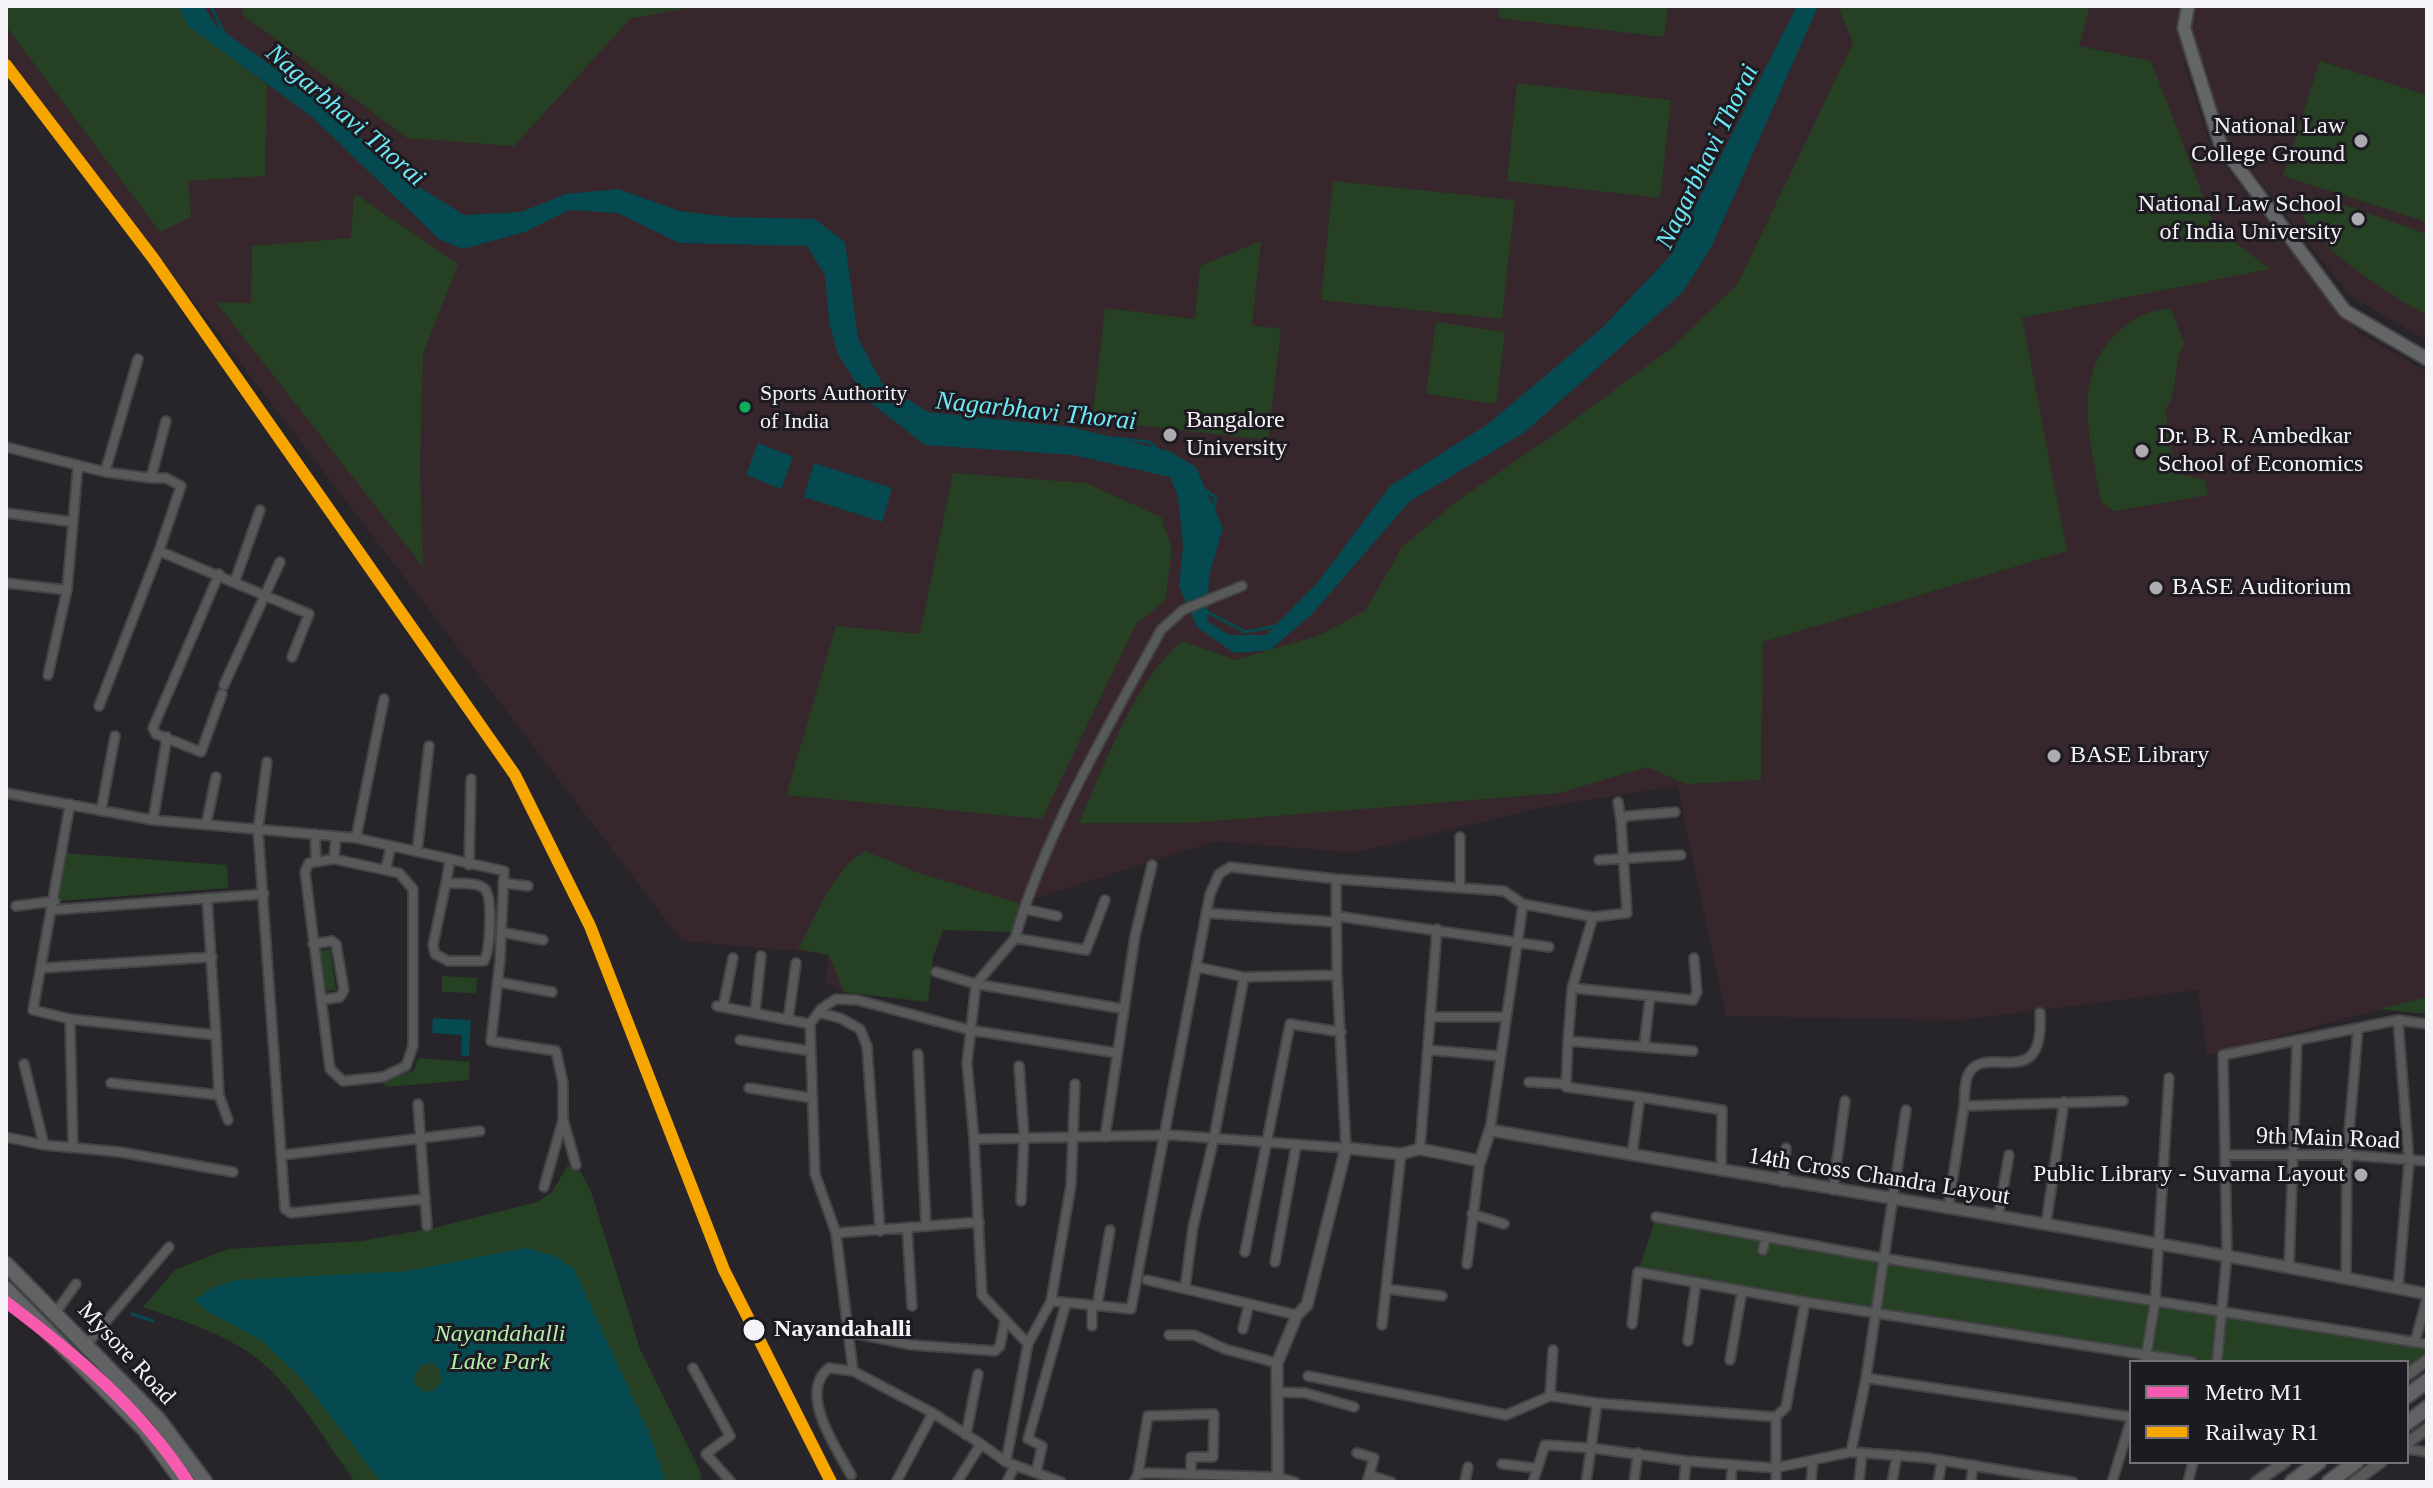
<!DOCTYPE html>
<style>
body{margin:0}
#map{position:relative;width:2433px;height:1488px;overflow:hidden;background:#27252a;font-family:Georgia,serif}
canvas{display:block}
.frame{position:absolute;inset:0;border:8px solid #f5f3f8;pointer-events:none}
.legend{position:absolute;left:2129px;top:1360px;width:280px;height:104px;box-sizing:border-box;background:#1d1a21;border:2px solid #737177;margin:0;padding:10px 14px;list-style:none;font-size:24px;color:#f5f3f8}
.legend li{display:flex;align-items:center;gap:16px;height:40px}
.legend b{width:40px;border:2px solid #737177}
</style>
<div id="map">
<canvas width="2433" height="1488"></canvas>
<div class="frame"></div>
<ul class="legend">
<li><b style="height:10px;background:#f75aaf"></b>Metro M1</li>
<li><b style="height:10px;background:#f7a600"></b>Railway R1</li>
</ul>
</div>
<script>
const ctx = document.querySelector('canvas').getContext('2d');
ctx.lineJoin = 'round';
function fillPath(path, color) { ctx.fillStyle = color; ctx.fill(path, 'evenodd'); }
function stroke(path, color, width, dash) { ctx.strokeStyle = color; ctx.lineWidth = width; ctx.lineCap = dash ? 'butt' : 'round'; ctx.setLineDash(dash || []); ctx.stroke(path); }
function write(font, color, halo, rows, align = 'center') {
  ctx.font = font + ' Georgia,serif'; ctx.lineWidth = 6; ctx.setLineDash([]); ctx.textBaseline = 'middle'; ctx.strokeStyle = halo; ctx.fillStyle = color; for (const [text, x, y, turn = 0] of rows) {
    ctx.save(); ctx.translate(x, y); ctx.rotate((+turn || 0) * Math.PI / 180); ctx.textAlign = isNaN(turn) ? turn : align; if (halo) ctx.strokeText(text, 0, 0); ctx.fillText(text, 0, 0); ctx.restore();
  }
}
const education = new Path2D(`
 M6,6H2427V340L2350,296L2227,141L2202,58L2184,64L2211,147L2298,261L2358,332L2427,372V997L2207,1055L2198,990L1960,1020L1726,1016L1677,786L1543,807L1355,853L1216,841L1020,903L1013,932L943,930L933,957L928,1002L844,992L826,984L828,954L682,941L6,56Z`);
const green = new Path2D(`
 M6,6H178L189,26L267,85L265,176L188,181L191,217L160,232L6,26Z
 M242,6H697L630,19L514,146L407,138L243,15Z
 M1499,6H1668L1664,37L1498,18Z
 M1838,6H2090L2079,46L2151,61L2215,227L2270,269L2022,318L2067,551L1763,642L1761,780L1686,784L1647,767L1560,793L1190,823H1079C1105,765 1133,682 1182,641L1236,660L1320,635L1366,610L1402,547L1457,501L1552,436L1671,348L1737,285L1853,43Z
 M2320,61L2427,95V222L2283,176Z
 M1517,83L1671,100L1660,198L1507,181Z
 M1333,181L1515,200L1502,319L1321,300Z
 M354,193L458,264L423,354L420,468L423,567L216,302L251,303L252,246L351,238Z
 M2304,196L2328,199L2427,234V315C2392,297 2308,243 2298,205Z
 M1261,241L1252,325L1281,329L1268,440L1092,420L1105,308L1195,319L1200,266Z
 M2171,308L2184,344C2172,366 2179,392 2165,410L2176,473L2205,480L2208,495L2114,511L2101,502C2092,443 2068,376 2120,330C2135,317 2150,310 2171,308Z
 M1436,322L1505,332L1496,404L1426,394Z
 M953,473L1086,483L1161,517L1172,549L1165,601L1136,624L1042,819L786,795L836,626L920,634Z
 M865,851L922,874L1019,903L1013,932L943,930L933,957L928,1002L844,992L829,955L798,949C816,917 832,870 865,851Z
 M65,853L227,865L228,888L59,901Z
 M330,949L336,990L324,991L319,951Z
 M442,976L477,978L476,993L442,992Z
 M2427,997V1014L2380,1009Z
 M419,1058L470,1062L469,1080L385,1087L384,1082L413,1071Z
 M568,1165L579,1169L591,1191L640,1349L702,1475L699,1482H355C327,1443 301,1398 265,1365C231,1335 185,1322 143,1307L175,1270L228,1249L362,1241L434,1228L537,1202L552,1192Z
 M1656,1217L2427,1344V1360L2407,1375V1362H2192L1638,1272Z`);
const water = new Path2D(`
 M178,6H204L216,26L315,97L410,181L464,215L521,212L566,194L618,189L680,211L729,217L815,219L845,242L858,338L882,383L928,412L1070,427L1169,451L1196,467L1223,528L1209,576L1207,621L1229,635H1266L1318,582L1390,486L1488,424L1602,328L1670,256L1797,6H1818L1712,246L1683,292L1525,432L1410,501L1312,614L1270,650L1234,653L1197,627L1179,586L1183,546L1178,497L1170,477L1073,455L925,445L866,399L838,354L829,322L825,275L807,246L679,243L618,213L569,210L525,232L463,249L440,240L312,117L188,26Z
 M758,443L793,457L781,489L746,475Z
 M814,463L892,488L882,522L804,497Z
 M433,1018L471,1020L469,1056H461L462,1035L432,1033Z
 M526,1248L555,1256L574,1269L649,1433L666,1482H381L302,1379L262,1341L207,1311L194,1300L212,1288L236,1280L407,1271ZM431,1363L439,1368L442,1381L434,1390L426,1392L415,1385L414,1376L421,1365Z`);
const stream = new Path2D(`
 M211,6L224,33
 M1115,438L1149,442L1157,449
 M1205,490L1216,498L1213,509
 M1206,611L1245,632L1276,626
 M132,1314L153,1321`);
const minor = new Path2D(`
 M6,447L105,472L151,478L166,421
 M105,472L138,359
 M151,478H166L181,486L159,551L309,614L292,657
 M6,513L73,522
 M219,574L153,728L156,734L201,752L222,694
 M235,581L260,510
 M6,583L67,590L78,465
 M48,675L67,590
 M224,685L280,562
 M99,706L159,551
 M267,762L258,830L285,1209L291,1213L424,1199
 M6,793L153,820L356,838L504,871L500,960L491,1041L556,1051L563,1083V1119L576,1165
 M1618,802L1621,821
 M70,804L33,1010L70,1019L73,1147
 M101,811L115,736
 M153,820L167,737
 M206,825L216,777
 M315,834L316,860
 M1460,837V887
 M356,838L384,699
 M417,852L429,746
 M334,859L309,863L305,872L330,1069L343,1081L383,1077L406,1066L413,1046V889L399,873L334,859L336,836
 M1599,860L1681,855
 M469,865L471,779
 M386,868L391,846
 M446,883C456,884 477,881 485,889C493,899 490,950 484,961H448L435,954L433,945Z
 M446,883L450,860
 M503,883L528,886
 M207,898L216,1035
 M1523,904L1593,917L1627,913L1621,821L1627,816L1675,812
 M16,906L55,901
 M1024,909L1057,916
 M53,910L264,894
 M1206,913L1336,922
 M1336,916L1549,947
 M1593,917L1572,988L1568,1041L1693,1051
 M501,932L543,940
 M1015,938C1045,834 1109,725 1161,630L1183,610L1242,586
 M313,944L332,941L336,944L344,990L340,997L321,1000
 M1197,967L1244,977L1337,975
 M42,968L212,957
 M936,972L976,984L1124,1009
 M498,982L552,992
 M1572,988L1693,1000L1697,992L1694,958
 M717,1006L810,1024
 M723,1007L733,958
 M755,1013L761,956
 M820,1013L840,1018L860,1029L867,1046L880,1231
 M1432,1017H1505
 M70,1019L216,1035L219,1095L228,1120
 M788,1020L796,963
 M2398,1020L2409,1162L2398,1288
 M740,1040L811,1051
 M1568,1041L1566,1087L1640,1097L1632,1155
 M1644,1047L1650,996
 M1429,1050L1500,1056
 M918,1054L926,1225
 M24,1064L44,1145
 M1019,1066L1024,1136L1021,1201
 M1529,1082L1564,1084
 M111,1083L219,1095
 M749,1088L812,1098
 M1640,1097L1722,1110L1721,1171
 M418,1104L427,1226
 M1964,1106C1965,1097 1964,1084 1968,1075C1984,1040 2045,1097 2040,1013
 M6,1137L44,1145L120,1152L233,1172
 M1105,1137L1135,936L1152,865
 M974,1139L967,1063L976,984L1015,938L1086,950L1105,900
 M1420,1149L1437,929
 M283,1155L480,1131
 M2228,1155H2347L2427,1161
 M1783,1182L1786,1148
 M544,1187L563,1120
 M1833,1190L1845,1101
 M1948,1209L1964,1106L2123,1101
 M1472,1214L1504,1224
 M1656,1217L1882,1258L2427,1344
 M1998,1217L2009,1155
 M2046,1224L2064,1102
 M907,1228L912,1306
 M836,1233L979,1222
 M1763,1250L1766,1237
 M1245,1252L1290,1024L1341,1032
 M1275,1262L1296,1146
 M1467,1264L1480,1161
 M2289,1266L2297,1043
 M2346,1278L2347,1155L2358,1029
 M1147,1280L1297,1315
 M1185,1288L1193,1227L1214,1138L1244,977
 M1388,1289L1442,1296
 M1051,1301L1071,1185L1075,1084
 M1092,1305V1326
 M1097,1306L1110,1230
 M56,1312L76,1284
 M1632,1324L1638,1272L1805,1302L2192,1362
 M1382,1325L1401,1154
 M1243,1329L1249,1304
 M848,1332L912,1345L995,1351L1000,1346L1005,1320
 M1169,1335H1194L1225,1349L1277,1363
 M1688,1341L1696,1282
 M2415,1342L2427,1298
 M87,1344L169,1247
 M1028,1344L1051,1301L1131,1309L1210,894L1219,874L1230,867L1336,879L1504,891L1523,904L1490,1130
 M1730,1360L1742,1291
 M2145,1362L2155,1302L2169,1078
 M2217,1362L2227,1254L2223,1055L2398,1020L2427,1024
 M693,1368L730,1436L706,1454L731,1482
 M1308,1376L1506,1415L1550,1396L1597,1403L1591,1448L1686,1461
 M1866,1378L2131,1417
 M1277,1392L1305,1393L1354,1407
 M1550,1396L1553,1350
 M1597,1403L1776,1417L1786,1407L1805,1302
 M966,1435L978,1374
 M981,1444L933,1413L853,1371L836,1233L815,1174L810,1024L821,1009L836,999L857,1000L970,1030L1117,1053
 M2407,1449L2427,1452
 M1851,1452L1866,1378L1906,1110
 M1357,1453L1374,1458L1367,1482
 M1006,1462L1061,1482
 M1502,1464L1536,1468
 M1036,1473L1042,1446L1028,1439L1066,1303
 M1138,1474L1148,1416L1214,1414L1213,1457H1191V1475
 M851,1475C837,1449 797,1393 829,1368L853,1371
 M1369,1475L1391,1482
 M896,1482L933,1413
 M957,1482L981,1444L1006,1462L1028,1344L982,1295L974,1139L1171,1135L1346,1148L1337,975L1336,879
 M1007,1482L1015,1465
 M1134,1482L1138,1474L1148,1473L1277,1477L1295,1482
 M1465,1482L1468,1467
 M1533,1482L1545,1445L1591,1448L1586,1482
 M1634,1482L1638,1453
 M1684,1482L1686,1461L1775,1468L1851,1452L1928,1458L2073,1482
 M1731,1482L1732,1465
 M1776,1482V1417
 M1811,1482L1813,1460
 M1859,1482L1862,1453
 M1892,1482L1897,1455
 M1938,1482L1942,1460
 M1971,1482L1973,1465
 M2112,1482L2131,1420
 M2188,1482L2193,1462`);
const tertiary = new Path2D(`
 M2407,1375L2427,1360
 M2407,1443L2427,1429
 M1278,1482L1277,1363L1297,1315L1307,1305L1346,1148L1401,1154L1420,1149L1480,1161L1490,1130C1802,1185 2116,1232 2427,1294
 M2256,1482L2285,1462
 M2354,1482L2381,1462`);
const secondary = new Path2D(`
 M2188,6L2184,28L2220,143L2345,311L2427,359`);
const trunk = new Path2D(`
 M6,1264L158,1419L205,1482
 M6,1289L145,1430L183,1482
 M2407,1396L2427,1381
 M2407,1423L2427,1408
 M2292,1482L2319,1462
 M2329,1482L2356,1462`);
const rail1 = new Path2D(`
 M6,65L153,258L515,775L590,926L724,1270L831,1482`);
const metro1 = new Path2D(`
 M6,1302C76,1355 140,1408 188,1482`);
const markers = [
 [2361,141,8,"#adabb0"],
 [2358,219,8,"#adabb0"],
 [745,407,7,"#0daf5c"],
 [1170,435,8,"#adabb0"],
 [2142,451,8,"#adabb0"],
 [2156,588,8,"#adabb0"],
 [2054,756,8,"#adabb0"],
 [2361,1175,8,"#adabb0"],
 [754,1330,12,"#f5f3f8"]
];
const busNames = [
 ["Sports Authority",760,394],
 ["of India",760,422]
];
const poiNames = [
 ["National Law",2345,127,"right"],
 ["College Ground",2345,155,"right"],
 ["National Law School",2342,205,"right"],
 ["of India University",2342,233,"right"],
 ["Bangalore",1186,421],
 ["University",1186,449],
 ["Dr. B. R. Ambedkar",2158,437],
 ["School of Economics",2158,465],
 ["BASE Auditorium",2172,588],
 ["BASE Library",2070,756],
 ["Public Library - Suvarna Layout",2345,1175,"right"]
];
const streetNames = [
 ["9th Main Road",2328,1139,2],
 ["14th Cross Chandra Layout",1879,1177,9],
 ["Mysore Road",126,1354,47]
];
const stopNames = [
 ["Nayandahalli",774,1330]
];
const parkNames = [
 ["Nayandahalli",500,1335],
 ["Lake Park",500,1363]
];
const waterNames = [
 ["Nagarbhavi Thorai",345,116,41],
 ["Nagarbhavi Thorai",1708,157,-64],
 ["Nagarbhavi Thorai",1036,412,6]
];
fillPath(education, '#37262b');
fillPath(green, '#254023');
fillPath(water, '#044a50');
stroke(stream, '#044a50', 3);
stroke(minor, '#444346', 12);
stroke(tertiary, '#444346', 14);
stroke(secondary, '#444346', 16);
stroke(trunk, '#444346', 18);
stroke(minor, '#585a5a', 8);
stroke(tertiary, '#585a5a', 10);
stroke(secondary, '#636566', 12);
stroke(trunk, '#606264', 14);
stroke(rail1, '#f7a600', 12);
stroke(metro1, '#f75aaf', 12);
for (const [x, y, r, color] of markers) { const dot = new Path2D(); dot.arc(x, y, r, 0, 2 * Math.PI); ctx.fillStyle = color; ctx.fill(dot); stroke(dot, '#1d1a21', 3); }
write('22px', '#f5f3f8', '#1d1a21', busNames, 'left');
write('24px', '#f5f3f8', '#1d1a21', poiNames, 'left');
write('24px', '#f5f3f8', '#1d1a21', streetNames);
write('bold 24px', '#f5f3f8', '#1d1a21', stopNames, 'left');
write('italic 24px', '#b2efaa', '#1d1a21', parkNames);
write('italic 26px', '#6ce9f5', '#1d1a21', waterNames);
</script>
